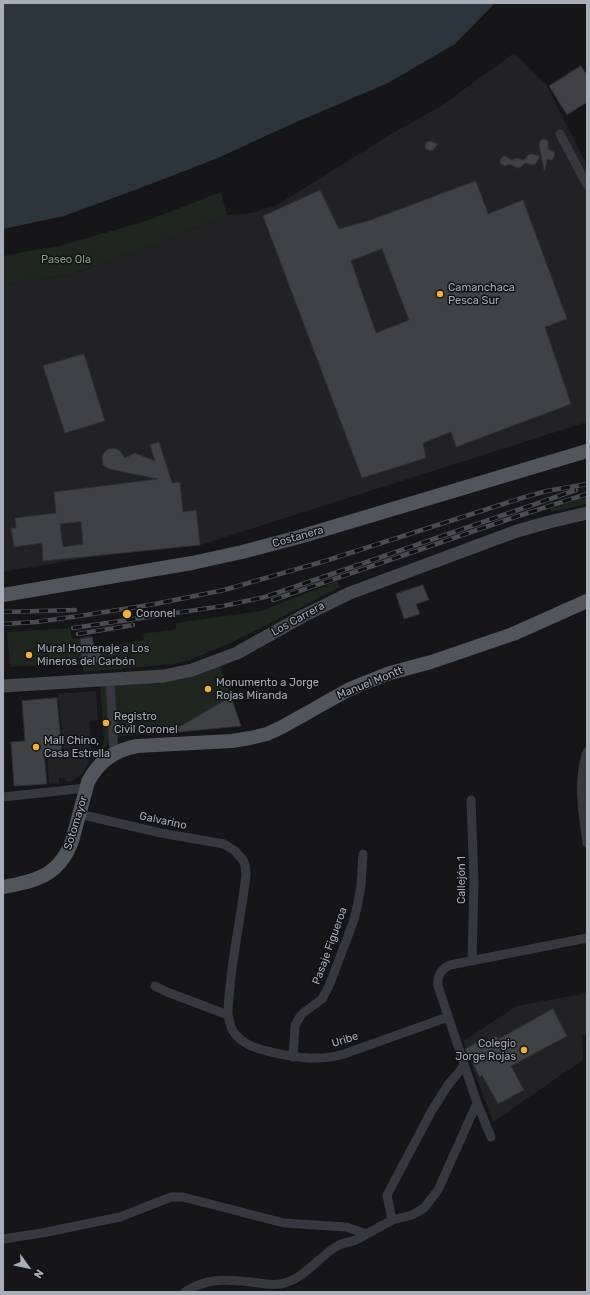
<!DOCTYPE html>
<meta charset="utf-8">
<style>
body{margin:0}
#map{position:relative;width:590px;height:1295px;overflow:hidden;background:#161618;font-family:Rubik,sans-serif}
canvas{display:block}
.frame{position:absolute;inset:0;border:4px solid #a8adb8;pointer-events:none}
.north{position:absolute;left:8px;top:1247px;width:40px;height:40px;-webkit-text-stroke:3px #111113;paint-order:stroke;rotate:123deg;font-size:11px;font-weight:700;line-height:16px;text-align:center;color:#a8adb8}
.north::after{content:'';display:block;margin:auto;width:14px;height:18px;background:#a8adb8;clip-path:polygon(50% 0,100% 100%,50% 72%,0 100%)}
</style>
<div id="map">
<canvas width="590" height="1295"></canvas>
<div class="frame"></div>
<div class="north">N</div>
</div>
<script>
const ctx = document.querySelector('canvas').getContext('2d');
ctx.lineJoin = 'round';
function fillPath(path, color) { ctx.fillStyle = color; ctx.fill(path, 'evenodd'); }
function stroke(path, color, width, dash) { ctx.strokeStyle = color; ctx.lineWidth = width; ctx.lineCap = dash ? 'butt' : 'round'; ctx.setLineDash(dash || []); ctx.stroke(path); }
function write(font, color, halo, rows, align = 'center') {
  ctx.font = font + ' Rubik,sans-serif'; ctx.lineWidth = 3; ctx.setLineDash([]); ctx.textBaseline = 'middle'; ctx.strokeStyle = halo; ctx.fillStyle = color; for (const [text, x, y, turn = 0] of rows) {
    ctx.save(); ctx.translate(x, y); ctx.rotate((+turn || 0) * Math.PI / 180); ctx.textAlign = isNaN(turn) ? turn : align; if (halo) ctx.strokeText(text, 0, 0); ctx.fillText(text, 0, 0); ctx.restore();
  }
}
const built = new Path2D(`
 M514,53L546,84L587,165V422L200,545L85,558L3,572V285L27,280L69,275L154,245L227,215L253,213L277,205L388,136L444,104Z
 M96,691L98,720L90,721L91,748H95V756L89,757V762L84,772L79,777L69,782L65,781V778H59V783L49,784L47,756L64,754L58,694Z
 M587,993V1034L582,1035L583,1060L493,1122L463,1041L517,1006Z`);
const green = new Path2D(`
 M221,192L227,215L154,245L69,275L27,280L3,285V256L63,245L149,220Z
 M587,497V504L550,512L551,509Z
 M337,581L340,587L265,626L230,643L190,660L173,664L84,672L82,664L76,665L64,664L10,667L7,632L70,628L72,639H80L83,664L102,662L101,647L144,640L143,634L176,629V623L261,611Z
 M219,662L231,697L181,726L179,732L124,736L112,740L102,750L104,738L100,682Z`);
const water = new Path2D(`
 M3,3H495L455,44L388,83L285,127L218,158L135,190L64,216L3,229Z`);
const building = new Path2D(`
 M581,66L587,75V102L567,115L549,86Z
 M544,139L548,141V149L554,152L555,155L552,160H549L547,159L545,170H544L539,144L541,140Z
 M431,141L438,144L433,150L430,151L426,149L425,146L427,142Z
 M531,154L540,156L536,163L533,165L525,163L520,168H517L510,164L504,166L500,163V160L503,156H506L511,160L517,158L524,160L528,155Z
 M476,181L488,214L523,200L567,319L545,327L571,404L456,447L451,432L423,443L426,458L362,478L263,216L320,190L339,229L371,220ZM382,249L409,320L376,333L351,261Z
 M84,354L105,421L65,433L43,366Z
 M159,442L172,483L180,482L183,512L196,510L200,545L43,561L42,543L14,547L11,528H16L15,518L56,513L54,492L158,479L109,469L103,465L102,458L103,454L108,449L114,448L120,451L125,458L135,453L155,461L150,445ZM81,522L83,544L63,547L60,524Z
 M423,585L429,600L416,604L420,614L404,619L396,594Z
 M92,637L94,648L100,647L102,662L83,664L80,639Z
 M231,697L241,726L169,733Z
 M57,698L62,753L44,754L47,784L14,786L11,742L25,741L22,701Z
 M553,1009L567,1036L511,1066L524,1090L498,1104L482,1075L480,1077L465,1049L476,1043L478,1046L496,1036L498,1039Z`);
const minor = new Path2D(`
 M560,134L587,185
 M110,679L114,754
 M587,752C577,781 583,813 587,843
 M3,797L86,788
 M471,800L474,882L472,961
 M79,814L161,833L224,844L235,851L243,860L245,865L246,875C242,909 235,943 231,977C230,989 228,1002 228,1014C229,1020 230,1026 233,1031C243,1046 259,1049 275,1053C299,1058 320,1061 344,1054L448,1017
 M155,986L167,992L228,1015
 M293,1057L295,1026L299,1018L303,1013L322,999L329,986L354,920L357,907L361,886L363,854
 M491,1137L477,1103L438,986C437,976 441,969 450,965L587,938
 M392,1220L387,1195L431,1112L448,1085L464,1066
 M3,1239L42,1233L120,1217L171,1197H183L284,1223L346,1227L367,1234L392,1220L412,1215L424,1208L438,1190L477,1103
 M185,1292C209,1276 231,1280 259,1283C265,1284 273,1285 280,1284C306,1280 319,1254 341,1244C346,1242 351,1242 356,1240C360,1238 363,1236 367,1234`);
const secondary = new Path2D(`
 M3,686L164,676L192,670L237,653L305,615L350,593L517,531L549,522L587,513`);
const primary = new Path2D(`
 M3,595L192,563L242,552L299,537L587,451
 M3,887C36,881 59,876 72,841L88,782C98,762 115,750 137,746L232,741L250,738L267,734L282,727L348,690L362,684L390,673L431,662L513,634L587,601`);
const rail = new Path2D(`
 M273,600L515,517L587,494
 M3,612L75,610
 M3,624L36,622L86,615L155,604L224,590L325,561L525,497L547,491L587,484
 M73,628L223,606L265,597L576,490
 M78,634L133,625`);
const markers = [
 [440,294,4,"#f2b134"],
 [127,614,5,"#f2b134"],
 [29,655,4,"#f2b134"],
 [208,689,4,"#f2b134"],
 [106,723,4,"#f2b134"],
 [36,747,4,"#f2b134"],
 [524,1050,4,"#f2b134"]
];
const parkNames = [
 ["Paseo Ola",66,260]
];
const poiNames = [
 ["Camanchaca",448,288],
 ["Pesca Sur",448,301],
 ["Coronel",136,614],
 ["Mural Homenaje a Los",37,649],
 ["Mineros del Carbón",37,662],
 ["Monumento a Jorge",216,683],
 ["Rojas Miranda",216,696],
 ["Registro",114,717],
 ["Civil Coronel",114,730],
 ["Mall Chino,",44,741],
 ["Casa Estrella",44,754],
 ["Colegio",516,1044,"right"],
 ["Jorge Rojas",516,1057,"right"]
];
const streetNames = [
 ["Costanera",298,537,-16],
 ["Los Carrera",298,619,-29],
 ["Manuel Montt",370,683,-22],
 ["Galvarino",163,821,12],
 ["Sotomayor",76,823,-73],
 ["Callejón 1",462,880,-90],
 ["Pasaje Figueroa",330,946,-70],
 ["Uribe",345,1040,-17]
];
fillPath(built, '#222225');
fillPath(green, '#1e261f');
fillPath(water, '#2c353c');
fillPath(building, '#404145');
stroke(building, '#303034', 1);
stroke(minor, '#37383d', 9);
stroke(secondary, '#45474d', 13);
stroke(primary, '#53555c', 14);
stroke(rail, '#4a4c52', 4.5);
stroke(rail, '#111113', 3, [9]);
for (const [x, y, r, color] of markers) { const dot = new Path2D(); dot.arc(x, y, r, 0, 2 * Math.PI); ctx.fillStyle = color; ctx.fill(dot); stroke(dot, '#111113', 1.5); }
write('11px', '#7fa381', '#111113', parkNames);
write('11px', '#a8adb8', '#111113', poiNames, 'left');
write('11px', '#a8adb8', '#111113', streetNames);
</script>
